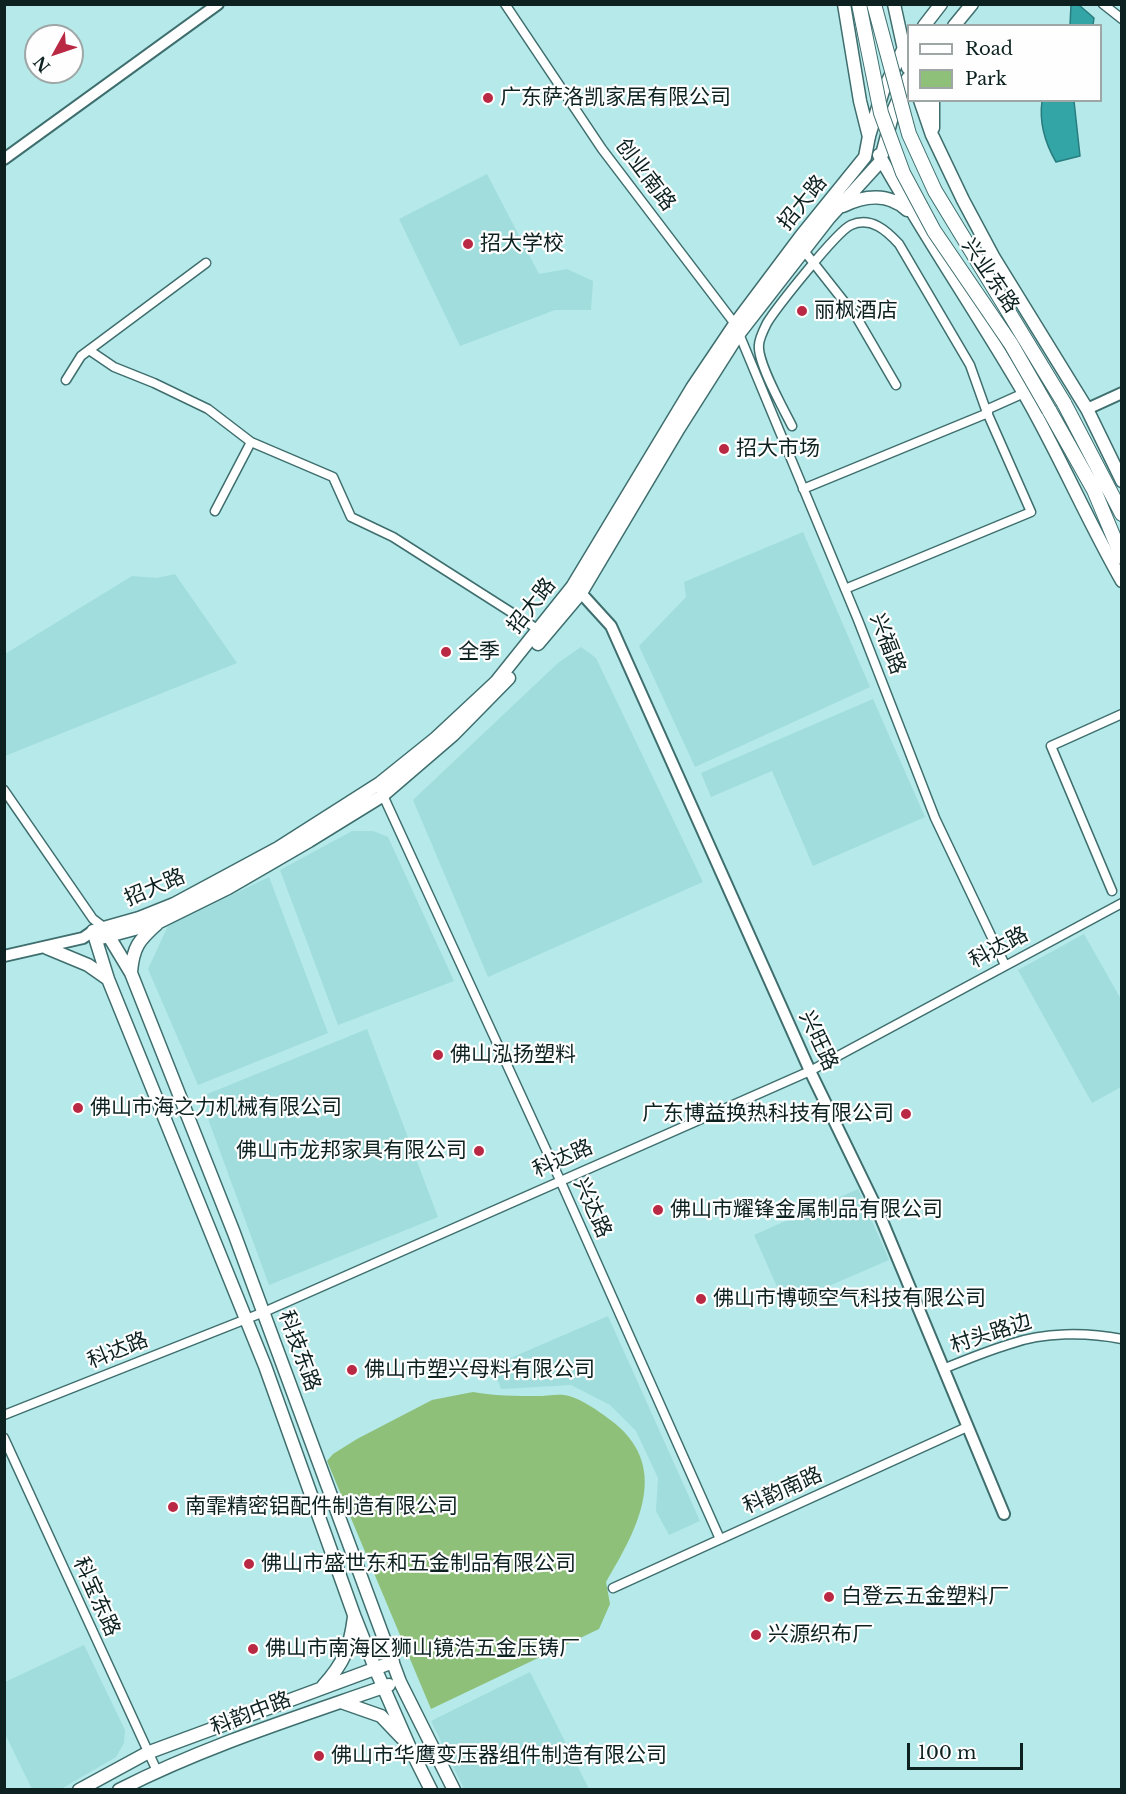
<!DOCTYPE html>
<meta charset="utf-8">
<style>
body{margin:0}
#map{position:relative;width:1126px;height:1794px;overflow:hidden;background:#b6e9e9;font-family:"Libre Baskerville",serif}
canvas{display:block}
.frame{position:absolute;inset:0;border:6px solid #0d2121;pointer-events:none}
.legend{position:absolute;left:907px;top:24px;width:195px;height:78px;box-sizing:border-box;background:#fefefe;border:2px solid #9ea6a6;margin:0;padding:8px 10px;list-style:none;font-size:18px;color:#0d2121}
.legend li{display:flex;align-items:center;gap:12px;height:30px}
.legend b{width:30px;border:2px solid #9ea6a6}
.north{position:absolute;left:24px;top:24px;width:60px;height:60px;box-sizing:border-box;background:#fefefe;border:2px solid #9ea6a6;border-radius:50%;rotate:230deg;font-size:16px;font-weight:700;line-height:24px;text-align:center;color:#0d2121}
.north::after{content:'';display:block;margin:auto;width:21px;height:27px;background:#ba2943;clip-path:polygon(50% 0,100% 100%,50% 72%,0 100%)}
.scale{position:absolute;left:907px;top:1743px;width:116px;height:27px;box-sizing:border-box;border:3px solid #0d2121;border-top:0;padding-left:8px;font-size:18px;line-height:21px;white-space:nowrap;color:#0d2121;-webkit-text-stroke:4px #fefefe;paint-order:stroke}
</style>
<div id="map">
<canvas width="1126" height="1794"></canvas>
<div class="frame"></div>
<ul class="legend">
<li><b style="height:8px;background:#fff"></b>Road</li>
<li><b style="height:16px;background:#8ec079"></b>Park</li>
</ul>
<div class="north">N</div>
<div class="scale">100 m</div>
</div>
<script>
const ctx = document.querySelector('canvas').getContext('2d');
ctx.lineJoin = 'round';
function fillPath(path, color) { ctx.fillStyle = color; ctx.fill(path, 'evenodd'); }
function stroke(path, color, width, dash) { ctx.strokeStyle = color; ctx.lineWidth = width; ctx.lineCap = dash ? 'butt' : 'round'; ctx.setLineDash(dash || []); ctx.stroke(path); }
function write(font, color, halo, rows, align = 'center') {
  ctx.font = font + ' "Libre Baskerville","Noto Sans SC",serif'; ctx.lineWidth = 4.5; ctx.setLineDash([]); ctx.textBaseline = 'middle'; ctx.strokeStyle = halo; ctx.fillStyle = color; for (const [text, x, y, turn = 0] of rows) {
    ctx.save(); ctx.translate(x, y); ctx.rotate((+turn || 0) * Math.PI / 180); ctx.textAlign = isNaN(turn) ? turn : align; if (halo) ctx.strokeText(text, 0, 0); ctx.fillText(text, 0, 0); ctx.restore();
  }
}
const built = new Path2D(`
 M487,174L539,274L567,269L593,281L591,310H555L460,346L399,219Z
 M803,532L870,687L695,767L639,646L686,597L684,582Z
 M175,574L237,663L5,756V654L132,576L157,578Z
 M581,647L596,658L703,882L488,977L413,800L558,663Z
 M873,699L925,817L813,866L772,771L711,797L701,773Z
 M352,831H373L388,837L454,981L338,1025L280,870Z
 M269,877L328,1033L198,1085L148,969L168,926Z
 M1084,934L1122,1001L1121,1087L1092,1103L1018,970Z
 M367,1029L438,1217L269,1285L200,1097Z
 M858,1189L889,1260L785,1305L754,1235Z
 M608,1316L700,1521L669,1535L656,1511L658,1478L636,1431L610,1405L571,1385L501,1389L492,1366Z
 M84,1645L125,1730L124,1743L116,1757L61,1789H32L5,1734V1682Z
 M530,1672L589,1789H464L431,1721Z`);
const green = new Path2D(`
 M473,1392C494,1396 515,1396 537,1396C547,1396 560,1393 569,1396C583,1400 597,1410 609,1419C673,1465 638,1528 606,1582L610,1604L599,1629L431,1709L327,1461L333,1454L357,1439L432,1400Z`);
const water = new Path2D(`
 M1071,5H1079L1094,18L1093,25H1070Z
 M1042,101H1074L1080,156L1056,162C1045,143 1039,123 1042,101Z`);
const minor = new Path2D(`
 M505,4L602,149L735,324L858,620L935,818L1005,965
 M1103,4L1122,19
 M801,247L857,318L896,385
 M89,350L114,367L154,383L208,409L251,442L333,477L351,517L393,537L539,630
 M66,380L81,356L206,263
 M792,426C783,408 757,362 759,345C759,339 764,329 767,323C777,307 837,231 851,225C871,216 887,231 899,244L970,365L986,410
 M803,489L988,413
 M215,511L251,442
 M845,589L1031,512L986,410L1024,393
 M4,790L93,919L105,928
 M381,791L560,1180L720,1539
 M1112,891L1051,746L1122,714
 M943,1369C965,1360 987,1351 1010,1344C1044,1332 1086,1332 1122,1339
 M4,1415L264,1312L810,1071L1122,903
 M4,1438L157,1771
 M613,1588L967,1427`);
const tertiary = new Path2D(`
 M4,159L218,4
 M1087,409L1122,393
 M576,589L581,593L611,626L810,1071L878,1211L1004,1514
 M4,956L83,938L93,931`);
const secondary = new Path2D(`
 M844,4L860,101L869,137
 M894,4L908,68
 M924,26L941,4
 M954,26L972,4
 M920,100L932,135L963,200L994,258L1087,409L1122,481
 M933,128V100
 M879,155C925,237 978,314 1025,395C1060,456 1087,520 1122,581
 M843,206C865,195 889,193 907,210
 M538,644L581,593L679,428L738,335L829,218L880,162L894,109L908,78
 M105,930L131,973L234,1233L400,1682L454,1790
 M97,939L157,923L228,888L309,841L382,796L453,735L509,678
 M47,948L88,965L108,979
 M131,972C133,947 139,940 157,924
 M323,1686C344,1663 350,1648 354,1617
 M341,1702L381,1716L402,1738
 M79,1790L147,1753L393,1662
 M119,1790C205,1746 298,1717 389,1685
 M431,1790L410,1748L375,1668L354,1615L265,1366L108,979L93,931L139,918L174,904L278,848L380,783L436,738L496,682L572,587L692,388L735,324L801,236L865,157L869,136L883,91L903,50L908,44`);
const primary = new Path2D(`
 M1064,403L1122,514
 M1049,410L1094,490L1122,557`);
const primaryBridge = new Path2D(`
 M859,4L881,113L903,173L934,231L1011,344L1049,410
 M874,4L909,134L935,191L1064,403`);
const markers = [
 [488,98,6,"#ba2943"],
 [468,244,6,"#ba2943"],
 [802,311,6,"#ba2943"],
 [724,449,6,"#ba2943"],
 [446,652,6,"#ba2943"],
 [438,1055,6,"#ba2943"],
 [78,1108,6,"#ba2943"],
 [906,1114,6,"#ba2943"],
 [479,1151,6,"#ba2943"],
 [658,1210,6,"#ba2943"],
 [701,1299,6,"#ba2943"],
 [352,1370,6,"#ba2943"],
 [173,1507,6,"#ba2943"],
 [249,1564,6,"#ba2943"],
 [829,1597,6,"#ba2943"],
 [756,1635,6,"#ba2943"],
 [253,1649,6,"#ba2943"],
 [319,1756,6,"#ba2943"]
];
const poiNames = [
 ["广东萨洛凯家居有限公司",500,98],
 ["招大学校",480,244],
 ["丽枫酒店",814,311],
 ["招大市场",736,449],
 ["全季",458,652],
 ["佛山泓扬塑料",450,1055],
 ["佛山市海之力机械有限公司",90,1108],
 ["广东博益换热科技有限公司",894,1114,"right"],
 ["佛山市龙邦家具有限公司",467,1151,"right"],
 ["佛山市耀锋金属制品有限公司",670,1210],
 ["佛山市博顿空气科技有限公司",713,1299],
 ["佛山市塑兴母料有限公司",364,1370],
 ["南霏精密铝配件制造有限公司",185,1507],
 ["佛山市盛世东和五金制品有限公司",261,1564],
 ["白登云五金塑料厂",841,1597],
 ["兴源织布厂",768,1635],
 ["佛山市南海区狮山镜浩五金压铸厂",265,1649],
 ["佛山市华鹰变压器组件制造有限公司",331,1756]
];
const streetNames = [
 ["创业南路",645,175,53],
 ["招大路",803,203,-51],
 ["兴业东路",990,276,56],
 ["招大路",532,606,-52],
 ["兴福路",887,644,69],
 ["招大路",155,888,-23],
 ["科达路",999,948,-28],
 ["兴旺路",818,1041,65],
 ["科达路",563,1159,-24],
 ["兴达路",592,1208,66],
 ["村头路边",991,1334,-18],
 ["科达路",118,1351,-22],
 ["科技东路",299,1351,70],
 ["科韵南路",783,1491,-24],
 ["科宝东路",96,1597,66],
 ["科韵中路",251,1714,-21]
];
fillPath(built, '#a1dddd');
fillPath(green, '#8ec079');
fillPath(water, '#34a5a7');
stroke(water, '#287d7f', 1.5);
stroke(minor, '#3f6e6e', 11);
stroke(tertiary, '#3f6e6e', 14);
stroke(secondary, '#3f6e6e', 15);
stroke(primary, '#3f6e6e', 16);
stroke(minor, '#fff', 8);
stroke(tertiary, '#fff', 10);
stroke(secondary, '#fff', 12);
stroke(primary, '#fff', 14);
stroke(primaryBridge, '#3f6e6e', 16, []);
stroke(primaryBridge, '#fff', 14);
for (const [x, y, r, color] of markers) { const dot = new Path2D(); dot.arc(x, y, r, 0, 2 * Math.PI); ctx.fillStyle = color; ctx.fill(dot); stroke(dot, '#fefefe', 2); }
write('21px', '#0d2121', '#fefefe', poiNames, 'left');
write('21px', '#0d2121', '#fefefe', streetNames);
</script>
